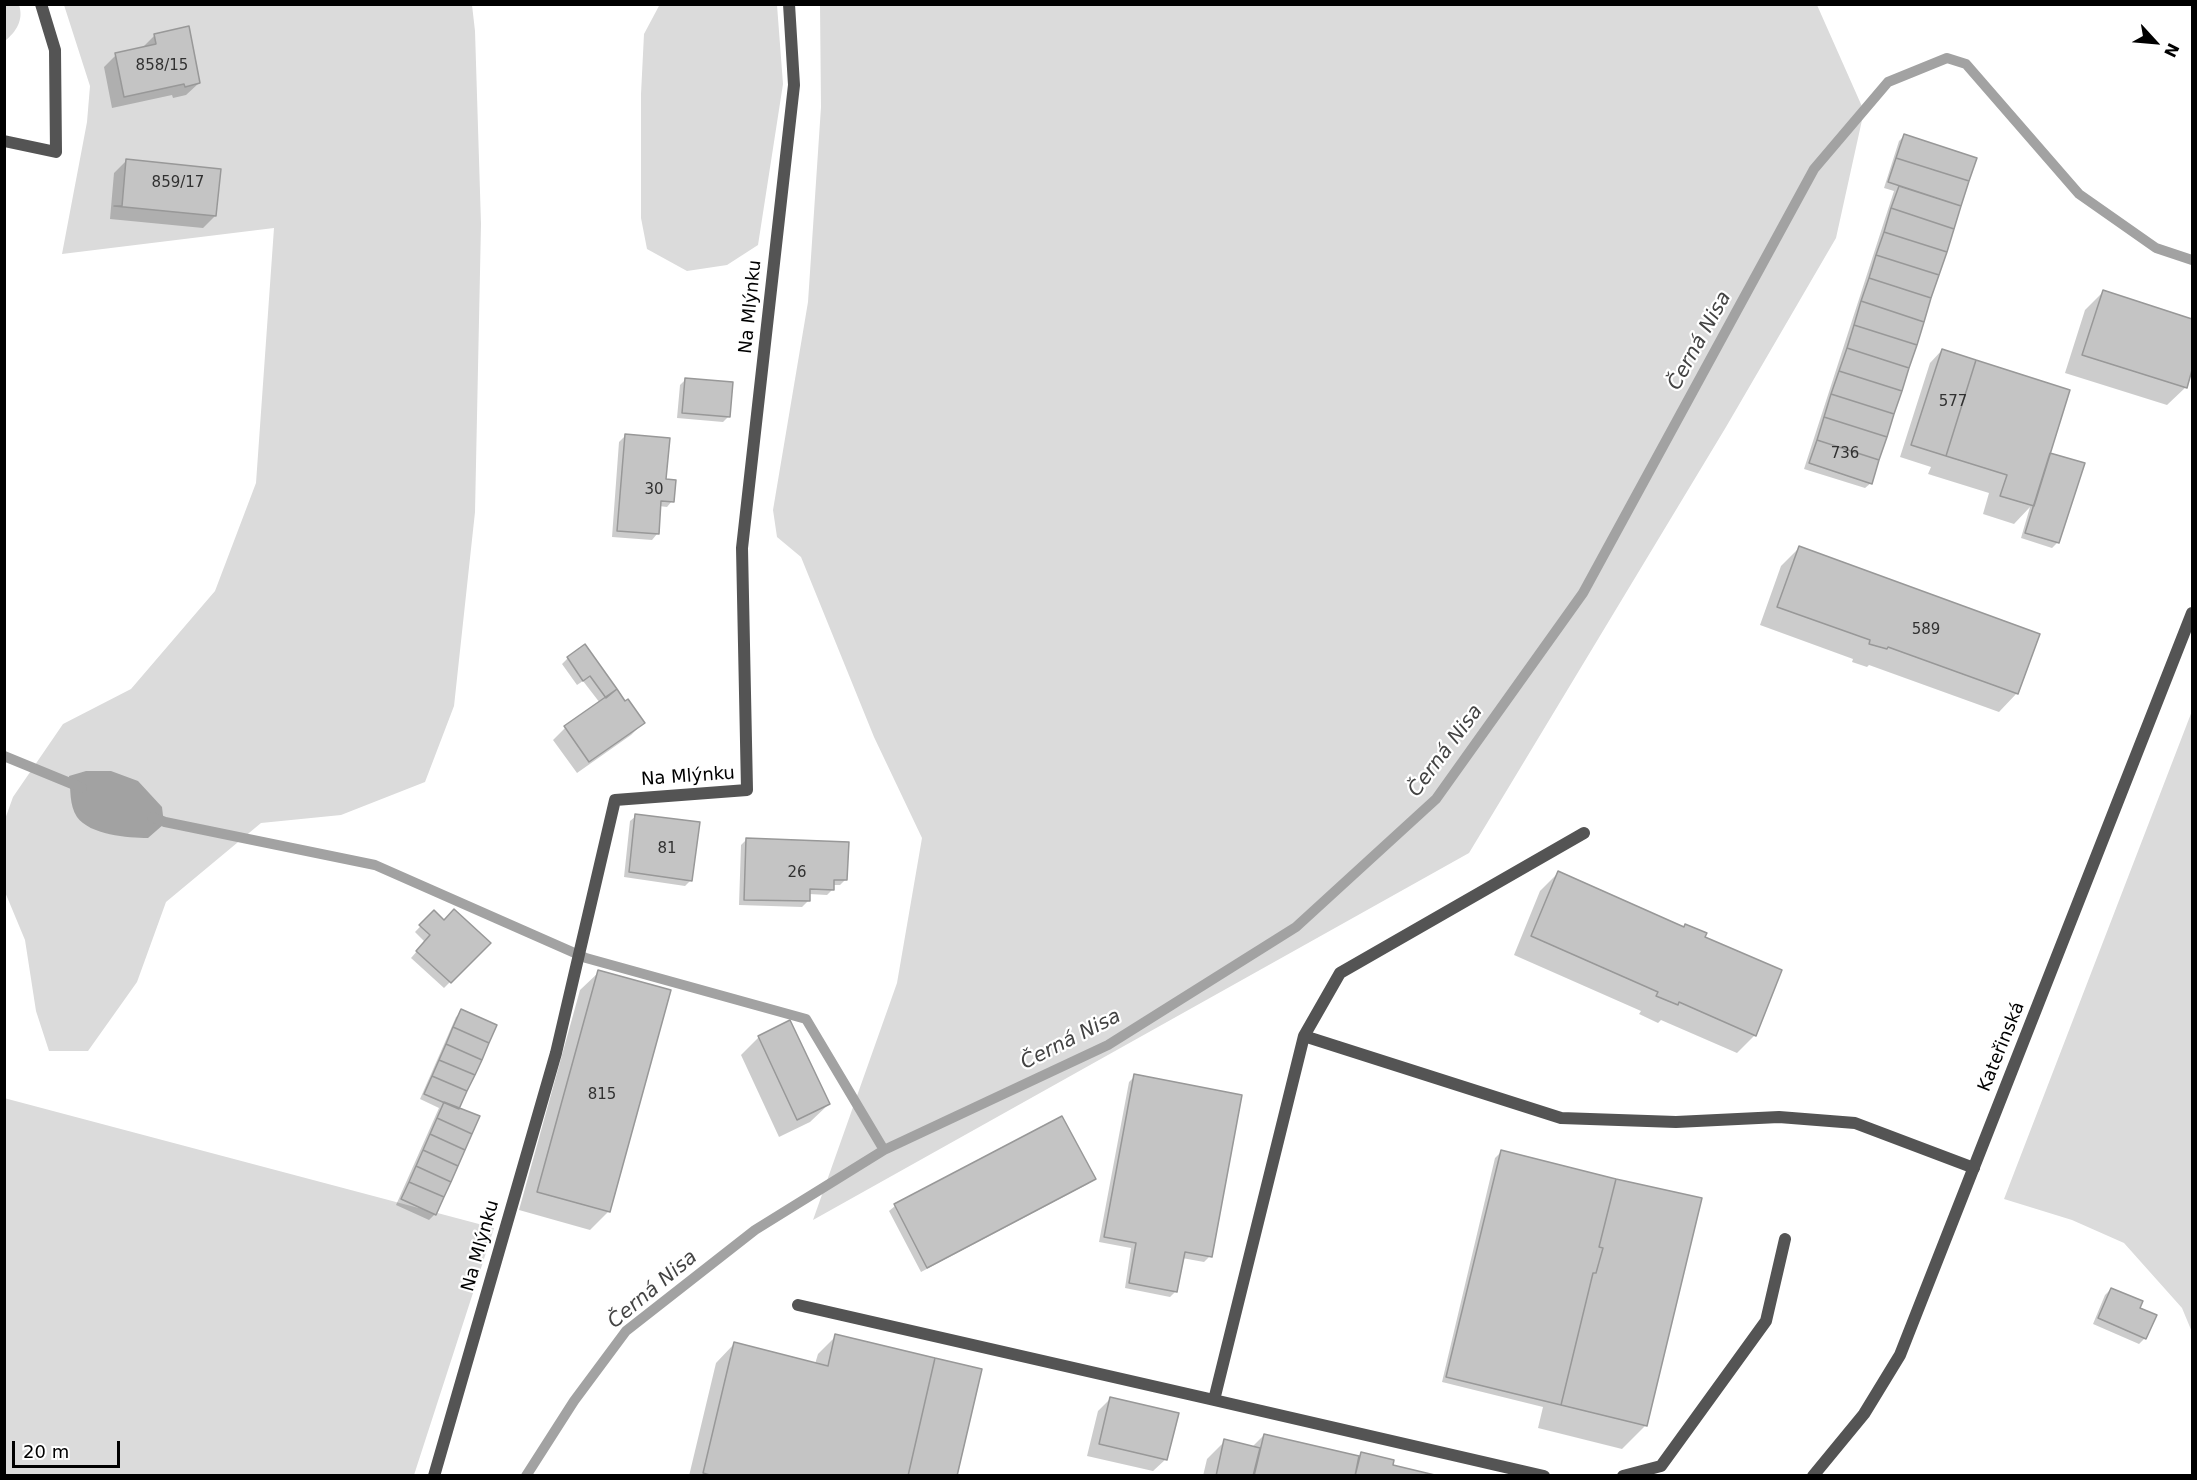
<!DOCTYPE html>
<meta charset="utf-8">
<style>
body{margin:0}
#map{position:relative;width:2197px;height:1480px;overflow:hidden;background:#fff;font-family:"DejaVu Sans",sans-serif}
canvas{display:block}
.frame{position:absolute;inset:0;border:6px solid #000;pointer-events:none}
.north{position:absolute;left:2125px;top:12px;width:60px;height:60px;-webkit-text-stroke:4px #fff;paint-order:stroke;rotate:116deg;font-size:16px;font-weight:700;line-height:24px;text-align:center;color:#000}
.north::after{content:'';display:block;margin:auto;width:21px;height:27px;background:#000;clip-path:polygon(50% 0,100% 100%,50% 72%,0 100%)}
.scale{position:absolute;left:12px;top:1441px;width:108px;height:27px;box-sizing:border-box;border:3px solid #000;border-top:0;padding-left:8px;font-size:18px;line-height:21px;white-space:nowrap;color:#000;-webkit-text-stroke:4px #fff;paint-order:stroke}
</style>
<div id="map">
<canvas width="2197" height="1480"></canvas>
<div class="frame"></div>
<div class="north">N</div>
<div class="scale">20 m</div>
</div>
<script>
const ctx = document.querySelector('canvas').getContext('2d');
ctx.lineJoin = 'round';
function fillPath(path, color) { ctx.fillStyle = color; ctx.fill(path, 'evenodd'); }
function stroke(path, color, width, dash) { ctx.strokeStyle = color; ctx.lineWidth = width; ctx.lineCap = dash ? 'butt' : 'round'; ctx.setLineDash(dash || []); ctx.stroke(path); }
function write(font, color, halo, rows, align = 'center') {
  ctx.font = font + ' "DejaVu Sans",sans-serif'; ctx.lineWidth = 4.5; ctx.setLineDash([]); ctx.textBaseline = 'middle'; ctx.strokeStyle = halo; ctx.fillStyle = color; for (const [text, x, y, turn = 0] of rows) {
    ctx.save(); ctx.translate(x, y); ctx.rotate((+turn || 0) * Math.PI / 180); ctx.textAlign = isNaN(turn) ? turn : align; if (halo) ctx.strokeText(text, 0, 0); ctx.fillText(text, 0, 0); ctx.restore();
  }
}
const green = new Path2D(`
 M660,4L777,5L783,84L758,245L727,265L687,271L647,249L641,218V94L644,34Z
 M4,5H19C24,20 16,32 5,41Z
 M64,5H472L475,31L481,224L475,512L454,706L425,782L341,815L261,823L166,902L137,982L88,1051H49L36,1011L25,940L5,892L4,822L13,797L63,724L131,689L215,591L256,483L274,228L62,254L87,122L90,86Z
 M820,5H1817L1864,111L1836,238L1726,427L1469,853L813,1220L897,983L922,838L874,737L801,557L777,537L773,510L808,302L821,107Z
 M2192,711V1332L2182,1308L2124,1243L2072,1220L2004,1199Z
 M4,1098L494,1228L414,1475H5Z`);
const water = new Path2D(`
 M86,771H111L138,781L162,807L164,824L148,838C128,838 90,835 77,817C69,805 71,789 69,776Z`);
const shadow = new Path2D(`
 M155,35L199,83L186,95L173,98L172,95L112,108L104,67L116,55L143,47Z
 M1904,136L1975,159L1871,483L1865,488L1804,469L1894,191L1884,188L1899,141Z
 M126,161L215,216L203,228L110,219L114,173Z
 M2103,292L2192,320V365L2186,387L2167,405L2065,373L2085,310Z
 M1942,350L2048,454L2058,542L2052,548L2021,538L2030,507L2014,524L1983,514L1989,493L1928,474L1931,467L1900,457L1930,363Z
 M686,379L728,417L723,422L677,418L680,385Z
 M625,436L665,480L672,501L667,507L659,506L657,534L652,540L612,537L619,442Z
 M1799,548L2017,693L1999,712L1869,665L1867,667L1852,662L1853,659L1760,625L1781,566Z
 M568,658L625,703L643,723L631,735L577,773L553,740L565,728L600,703L583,681L577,685L562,664Z
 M636,816L691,880L685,886L624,877L630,821Z
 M747,839L845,880L840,885H833V889L827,895L809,894L808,901L802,907L739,905L741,845Z
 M1558,873L1755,1035L1737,1053L1661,1020L1658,1023L1639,1014L1641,1011L1514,955L1540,891Z
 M434,912L444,922L489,943L444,988L411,958L425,942L415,932Z
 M599,972L669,991L608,1212L590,1230L519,1210L580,990Z
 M462,1011L458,1108L435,1214L429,1220L396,1205L439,1108L420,1099L456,1017Z
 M759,1037L829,1104L810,1122L779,1137L741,1055Z
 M1135,1076L1210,1256L1204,1262L1182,1258L1176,1291L1170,1297L1125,1288L1131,1248L1099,1242L1129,1082Z
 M1501,1152L1646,1425L1622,1449L1538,1428L1543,1407L1442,1382L1495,1158Z
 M1094,1178L1088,1184L921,1272L889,1211L895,1206Z
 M2111,1289L2138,1309L2145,1338L2139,1344L2093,1324L2105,1295Z
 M836,1336L956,1476H689L716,1363L734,1344L815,1364L818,1354Z
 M1111,1398L1166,1459L1153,1471L1087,1456L1098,1411Z
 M1264,1435L1358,1457L1361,1454L1391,1466L1436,1476H1203L1207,1459L1225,1441L1252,1447Z`);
const stream = new Path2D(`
 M4,756L82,788
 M152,817L165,822L375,865L586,958L806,1019L884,1150
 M526,1476L574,1401L626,1331L755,1230L884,1150L1108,1045L1296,927L1436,799L1583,593L1814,169L1888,82L1947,58L1966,64L2079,194L2156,248L2192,260`);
const building = new Path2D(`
 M189,26L200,83L185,87L184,84L124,97L115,53L156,44L154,34Z
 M1904,134L1977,158L1969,181L1896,158Z
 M1896,158L1969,181L1961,206L1888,182Z
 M126,159L221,169L216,216L114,206H122Z
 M1899,186L1961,206L1954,229L1891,208Z
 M1891,208L1954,229L1947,252L1884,232Z
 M1884,232L1947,252L1939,275L1876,255Z
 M1876,255L1939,275L1931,298L1869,278Z
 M1869,278L1931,298L1924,322L1861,301Z
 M2103,290L2192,319V370L2187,388L2082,355Z
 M1861,301L1924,322L1917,345L1854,325Z
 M1854,325L1917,345L1909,368L1847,348Z
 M1847,348L1909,368L1902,391L1839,371Z
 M1942,349L1976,360L1946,456L1911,445Z
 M1976,360L2070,390L2034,506L2000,496L2007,475L1946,456Z
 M1839,371L1902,391L1894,414L1831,394Z
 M685,378L733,382L730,417L682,413Z
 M1831,394L1894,414L1887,437L1824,417Z
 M1824,417L1887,437L1879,460L1817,440Z
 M625,434L670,438L666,479L676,480L674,502L661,501L659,534L617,531Z
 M1817,440L1879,460L1872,484L1809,463Z
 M2050,453L2085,463L2059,543L2025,533Z
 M1799,546L2040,634L2018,694L1888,647L1887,649L1869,644L1870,640L1777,607Z
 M585,644L617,689L606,698L590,676L583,681L567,657Z
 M617,689L625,701L628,699L645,723L589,762L564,726Z
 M635,814L700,822L692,881L629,872Z
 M746,838L849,842L847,880H834V890L810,889V901L744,900Z
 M1558,871L1684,927L1685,924L1707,933L1705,937L1782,970L1756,1036L1679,1002L1678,1005L1656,996L1658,992L1531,936Z
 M454,909L491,943L451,983L416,951L430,935L419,925L434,910L444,920Z
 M598,970L671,990L610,1212L537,1192Z
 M461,1009L497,1025L489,1043L453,1027Z
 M790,1020L830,1104L797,1120L758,1036Z
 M453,1027L489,1043L482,1060L446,1044Z
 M446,1044L482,1060L475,1075L439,1060Z
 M439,1060L475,1075L467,1091L432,1076Z
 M1134,1074L1242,1095L1212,1257L1185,1252L1177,1292L1129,1283L1136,1243L1104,1237Z
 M432,1076L467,1091L459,1109L424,1094Z
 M444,1102L480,1116L472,1134L437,1118Z
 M1062,1116L1096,1179L927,1268L894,1204Z
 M437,1118L472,1134L465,1150L430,1134Z
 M430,1134L465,1150L458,1166L423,1150Z
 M423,1150L458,1166L451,1182L416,1166Z
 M1501,1150L1616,1179L1599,1247L1603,1248L1596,1273H1593L1561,1405L1446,1377Z
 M416,1166L451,1182L444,1197L409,1182Z
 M1616,1179L1702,1198L1647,1426L1561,1405L1593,1273H1596L1603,1248L1599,1247Z
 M409,1182L444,1197L436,1215L401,1199Z
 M2111,1288L2143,1301L2140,1308L2157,1315L2146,1339L2098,1318Z
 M835,1334L935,1358L908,1476H713L703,1473L734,1342L828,1366Z
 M935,1358L982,1369L957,1476H908Z
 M1110,1397L1179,1413L1167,1460L1099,1444Z
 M1264,1434L1359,1456L1355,1476H1254Z
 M1224,1439L1260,1448L1253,1476H1216Z
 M1361,1452L1394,1460L1393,1465L1439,1476H1355Z`);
const service = new Path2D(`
 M1584,833L1340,973L1304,1036L1561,1118L1676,1122L1779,1117L1855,1123L1974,1168
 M1304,1036L1214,1400L1544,1476
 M798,1305L1214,1400
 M1623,1476L1661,1466L1766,1321L1785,1239`);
const minor = new Path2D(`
 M4,141L56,152L55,50L41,4
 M434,1476L556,1053L615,800L747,790L742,548L794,85L789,4`);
const tertiary = new Path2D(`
 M1813,1476L1864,1414L1900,1355L2192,613`);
const numberNames = [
 ["858/15",162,66],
 ["859/17",178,183],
 ["577",1953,402],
 ["736",1845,454],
 ["30",654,490],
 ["589",1926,630],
 ["81",667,849],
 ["26",797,873],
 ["815",602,1095]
];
const streetNames = [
 ["Na Mlýnku",751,307,-84],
 ["Na Mlýnku",688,777,-4],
 ["Kateřinská",2002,1047,-68],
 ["Na Mlýnku",481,1246,-74]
];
const waterNames = [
 ["Černá Nisa",1700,341,-61],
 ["Černá Nisa",1446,751,-53],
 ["Černá Nisa",1071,1040,-27],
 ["Černá Nisa",653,1290,-40]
];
fillPath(green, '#dbdbdb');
fillPath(water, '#a2a2a2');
fillPath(shadow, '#0003');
stroke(stream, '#a2a2a2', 10);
fillPath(building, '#c4c4c4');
stroke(building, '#989898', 1.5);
stroke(service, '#545454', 12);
stroke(minor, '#545454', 12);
stroke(tertiary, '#545454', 12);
write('15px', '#313131', null, numberNames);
write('18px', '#000', '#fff', streetNames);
write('italic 20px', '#434343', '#fff', waterNames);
</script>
